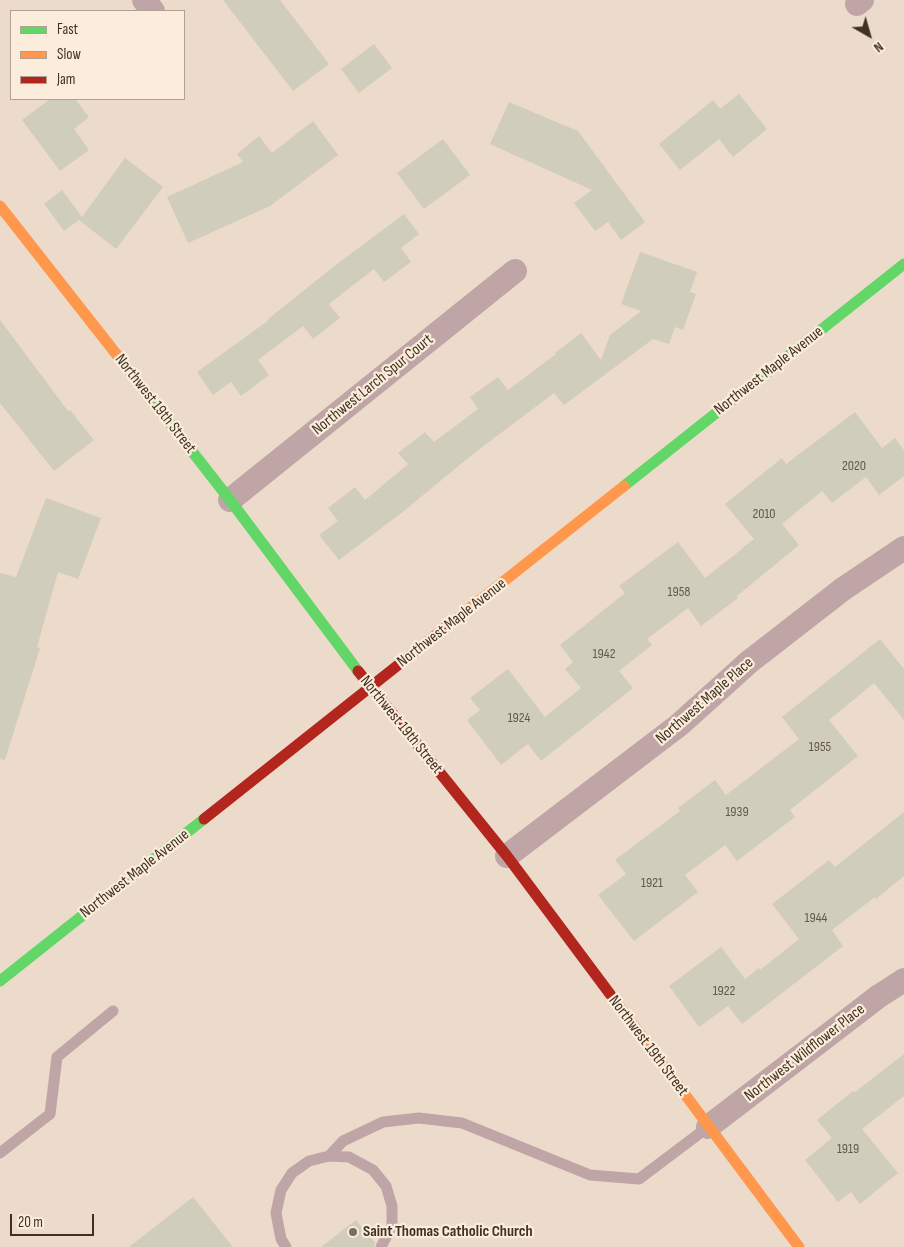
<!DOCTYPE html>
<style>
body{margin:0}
#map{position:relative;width:904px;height:1247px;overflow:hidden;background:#ecdbca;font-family:"Sofia Sans Condensed",sans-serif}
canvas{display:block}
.legend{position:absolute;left:10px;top:10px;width:175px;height:90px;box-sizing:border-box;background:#fbecdc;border:1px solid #b0a292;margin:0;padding:6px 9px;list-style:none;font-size:15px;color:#403222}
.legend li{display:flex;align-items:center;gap:10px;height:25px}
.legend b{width:25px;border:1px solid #b0a292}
.north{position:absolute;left:844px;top:10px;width:50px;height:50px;-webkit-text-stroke:4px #fbecdc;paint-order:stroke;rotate:142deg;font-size:14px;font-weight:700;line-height:20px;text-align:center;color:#403222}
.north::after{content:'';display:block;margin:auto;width:18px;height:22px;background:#403222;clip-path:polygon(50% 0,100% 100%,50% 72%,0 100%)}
.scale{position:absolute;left:10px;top:1214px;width:84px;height:22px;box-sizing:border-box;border:2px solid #403222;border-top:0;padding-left:6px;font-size:15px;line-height:18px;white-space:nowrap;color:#403222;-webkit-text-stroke:4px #fbecdc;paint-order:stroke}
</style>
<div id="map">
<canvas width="904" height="1247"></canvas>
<ul class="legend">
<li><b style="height:6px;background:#63d668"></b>Fast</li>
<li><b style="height:6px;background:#ff974d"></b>Slow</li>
<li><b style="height:6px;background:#b3261e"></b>Jam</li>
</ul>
<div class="north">N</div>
<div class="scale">20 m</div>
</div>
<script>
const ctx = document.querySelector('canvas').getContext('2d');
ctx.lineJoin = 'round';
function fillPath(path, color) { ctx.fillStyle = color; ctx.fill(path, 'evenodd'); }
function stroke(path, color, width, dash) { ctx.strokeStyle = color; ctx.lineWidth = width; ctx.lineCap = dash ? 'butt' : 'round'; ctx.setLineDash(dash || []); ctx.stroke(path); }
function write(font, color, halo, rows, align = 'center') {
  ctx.font = font + ' "Sofia Sans Condensed",sans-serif'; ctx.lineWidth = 4.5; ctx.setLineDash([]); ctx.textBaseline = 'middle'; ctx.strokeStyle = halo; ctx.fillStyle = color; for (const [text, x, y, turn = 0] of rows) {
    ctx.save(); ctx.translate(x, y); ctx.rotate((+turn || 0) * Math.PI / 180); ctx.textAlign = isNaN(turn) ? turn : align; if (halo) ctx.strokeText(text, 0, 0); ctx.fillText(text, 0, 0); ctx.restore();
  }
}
const building = new Path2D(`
 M223,0H280L329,64L293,91Z
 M374,44L392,68L359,93L341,69Z
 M739,94L767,129L733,157L719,139L680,170L659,144L713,100L720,109Z
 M50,99H75L89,117L74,129L89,150L60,171L22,120Z
 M509,102L578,131L645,222L621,240L608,222L595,231L574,203L592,190L490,144Z
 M313,121L338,155L270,206L188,243L167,197L243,162L237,154L259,136L272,153Z
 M443,139L470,175L424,209L397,173Z
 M125,158L163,187L116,249L79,220L64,231L44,204L62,190L82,217Z
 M404,214L419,234L401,248L411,262L384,282L374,269L329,304L340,318L313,339L303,326L258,360L269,375L241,396L231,382L213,395L197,372L269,320L268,319L337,264Z
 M640,252L697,272L690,292L696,294L683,330L675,327L669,344L653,339L564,405L554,393L473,454L404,511L339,560L319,535L338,521L328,508L355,487L365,500L408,464L398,453L425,432L434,442L478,409L470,397L498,377L508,390L556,354L555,353L581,333L601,360L610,335L641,311L621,304Z
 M0,320L68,411L70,410L94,440L54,471L0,403Z
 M855,412L882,448L895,438L904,450V476L879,495L866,477L832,503L822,491L782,524L799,545L737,596L738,598L701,626L688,608L647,639L652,645L619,671L633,688L541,761L528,744L501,765L467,720L480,710L470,698L508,669L545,717L581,688L565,669L573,662L560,645L625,593L619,586L678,542L705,578L742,549V548L754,539L725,504L782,458L786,464Z
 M46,498L101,518L78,579L58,572L37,647L40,648L5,760L0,759V573L16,577Z
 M880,639L904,669V720L874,683L829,720L858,756L790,810L795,817L737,861L725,845L685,875L698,892L634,941L598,895L626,874L615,860L680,811L678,808L715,780L726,795L799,739L782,717Z
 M904,812V876L876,899L875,897L832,930L843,946L742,1024L728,1006L699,1027L669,986L721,947L745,979L759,968L760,970L799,939L772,904L829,860L835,867Z
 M904,1054V1096L862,1129L898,1173L860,1204L851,1192L838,1202L805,1160L832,1138L817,1120L853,1091L855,1092Z
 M193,1197L233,1247H129Z
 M356,1220L375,1243L374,1247H321Z`);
const lane = new Path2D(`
 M0,1153L50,1114L57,1057L113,1011
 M329,1156L343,1141L383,1122L419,1118L462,1123L590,1175L639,1179L708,1127
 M286,1247L281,1239L276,1213L281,1190L292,1173L309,1161L329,1156L349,1157L373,1170L386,1186L392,1206V1226L381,1247`);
const street = new Path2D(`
 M144,0L153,11
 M857,4L862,0
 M230,500L515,271
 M507,856L679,725L749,662L843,589L904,548
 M708,1127L879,996L904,980`);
const fast = new Path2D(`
 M117,355L230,500L358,671
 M624,486L904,264
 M0,981L204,819`);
const slow = new Path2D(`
 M0,206L117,355
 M446,627L624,486
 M610,994L799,1247`);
const jam = new Path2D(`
 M358,671L507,856L610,994
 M204,819L446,627`);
const markers = [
 [353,1232,5,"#7c6d5d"]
];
const numberNames = [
 ["2020",854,466],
 ["2010",764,514],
 ["1958",679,592],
 ["1942",604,654],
 ["1924",519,718],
 ["1955",820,747],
 ["1939",737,812],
 ["1921",652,883],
 ["1944",816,918],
 ["1922",724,991],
 ["1919",848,1149]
];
const streetNames = [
 ["Northwest Maple Avenue",769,371,-38],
 ["Northwest Larch Spur Court",373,385,-39],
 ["Northwest 19th Street",155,404,52],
 ["Northwest Maple Avenue",452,623,-38],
 ["Northwest Maple Place",705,701,-41],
 ["Northwest 19th Street",401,725,51],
 ["Northwest Maple Avenue",135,874,-38],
 ["Northwest 19th Street",648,1046,53],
 ["Northwest Wildflower Place",805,1053,-38]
];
const poiNames = [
 ["Saint Thomas Catholic Church",363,1232]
];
fillPath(building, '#d0cdbc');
stroke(lane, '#c0a5a6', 11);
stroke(street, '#c0a5a6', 24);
stroke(fast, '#63d668', 11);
stroke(slow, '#ff974d', 11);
stroke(jam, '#b3261e', 11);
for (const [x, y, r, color] of markers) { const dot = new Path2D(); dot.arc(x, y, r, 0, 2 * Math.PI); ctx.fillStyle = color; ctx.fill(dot); stroke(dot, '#fbecdc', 2); }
write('14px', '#645948', null, numberNames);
write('16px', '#403222', '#fbecdc', streetNames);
write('bold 16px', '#403222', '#fbecdc', poiNames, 'left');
</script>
